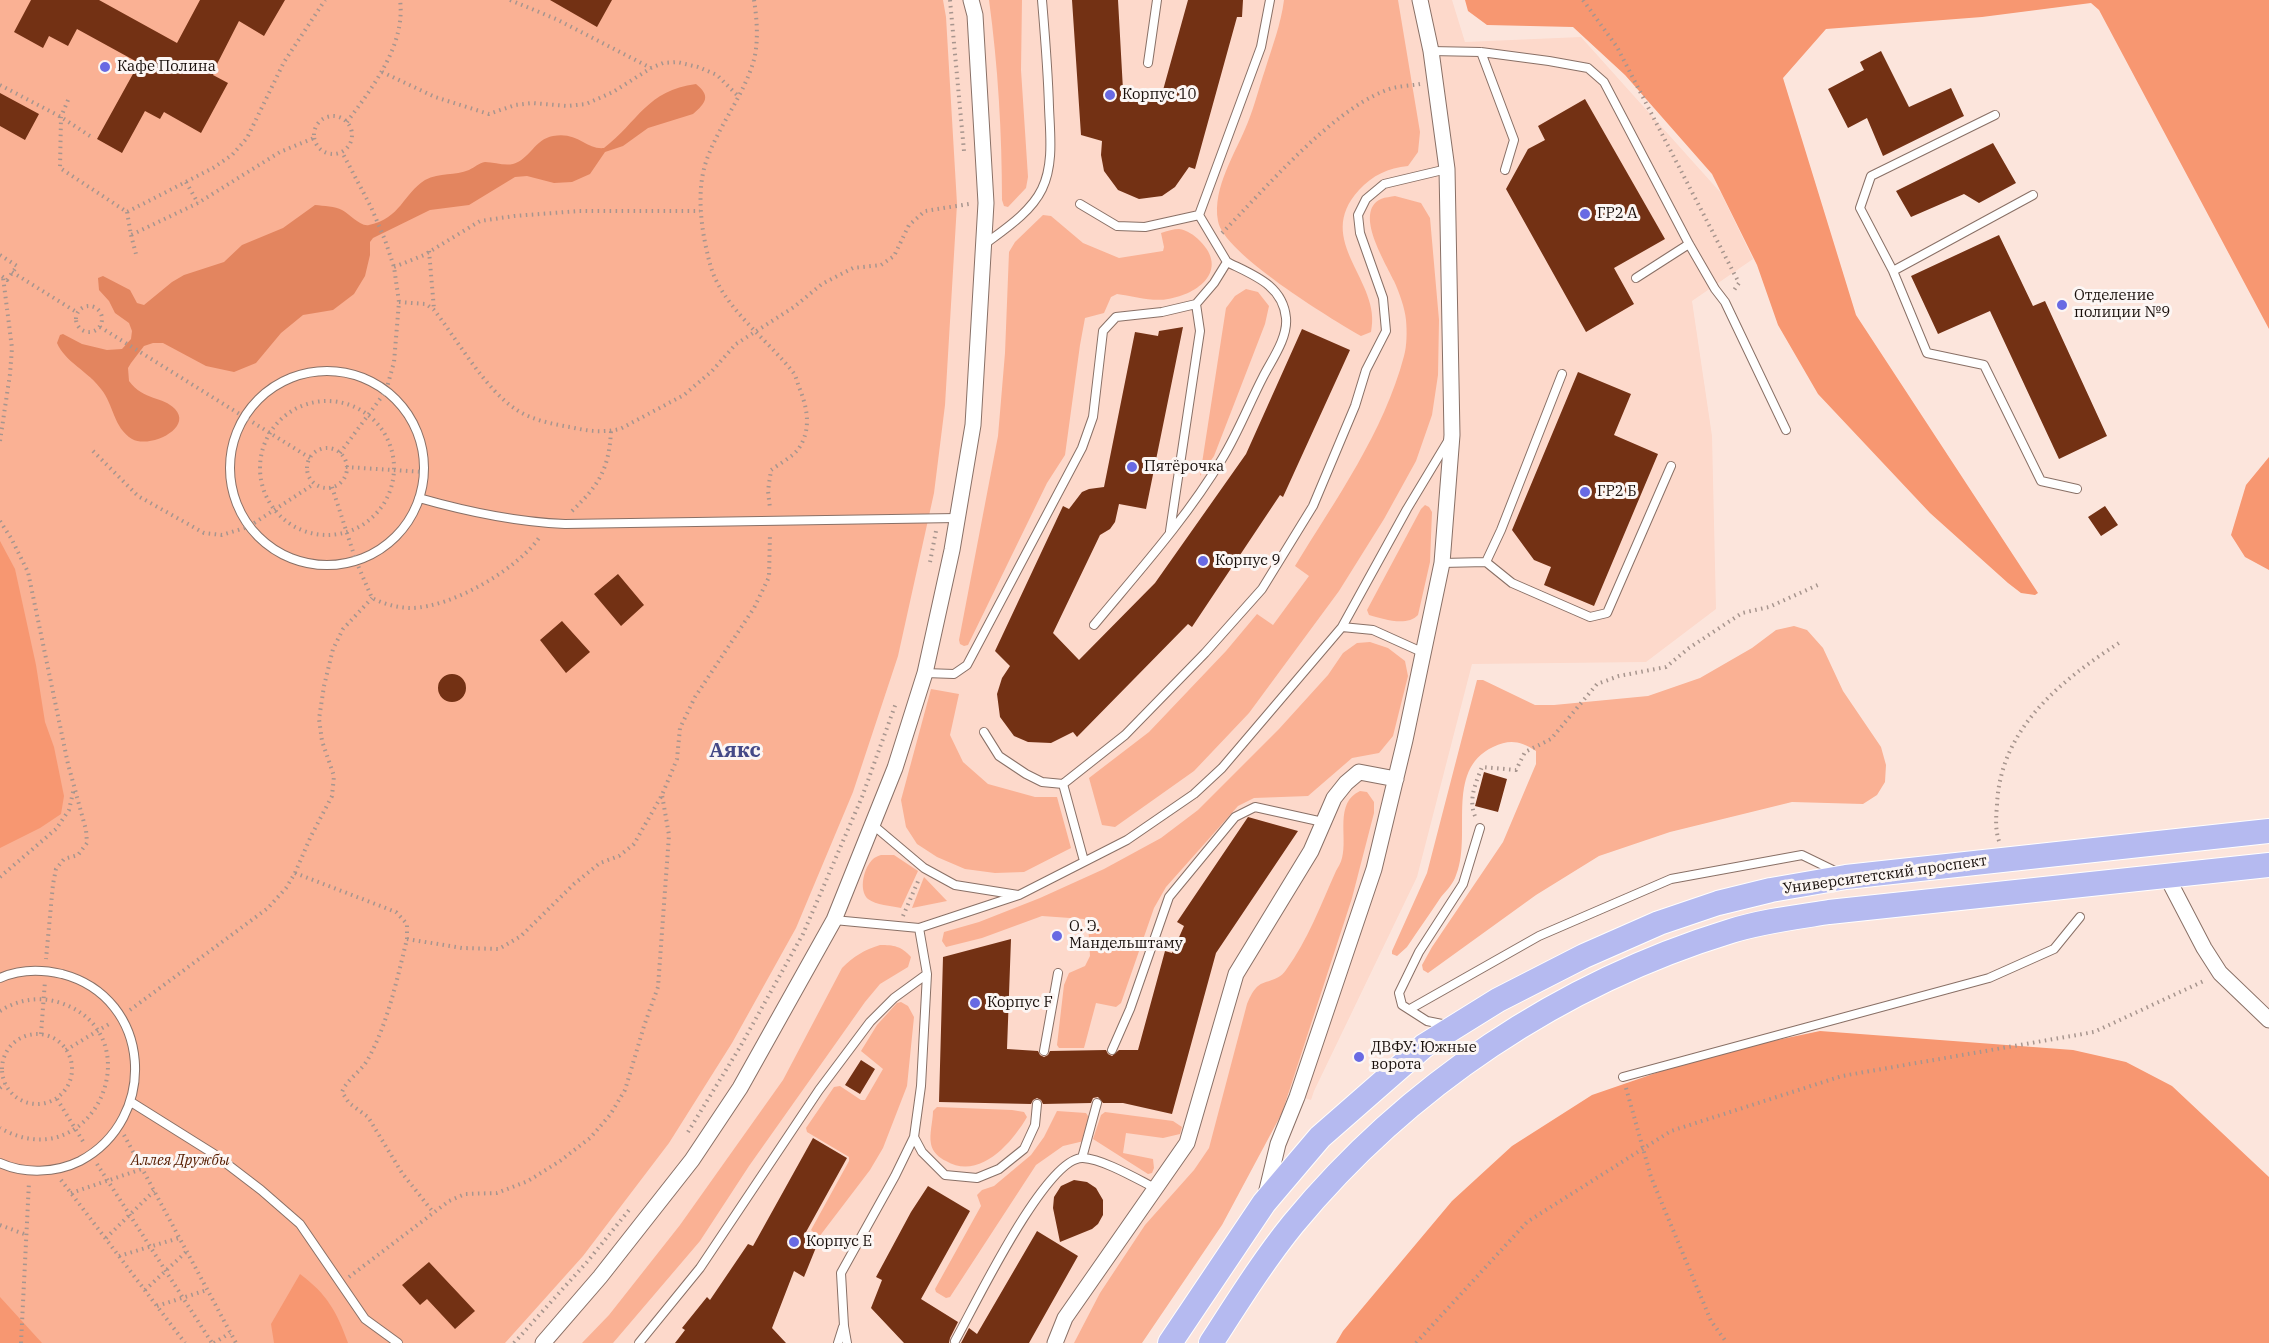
<!DOCTYPE html>
<meta charset="utf-8">
<style>
body{margin:0}
canvas{display:block;background:#fce5dc}
</style>
<canvas width="2269" height="1343"></canvas>
<script>
const ctx = document.querySelector('canvas').getContext('2d');
ctx.lineJoin = 'round';
function fillPath(path, color) { ctx.fillStyle = color; ctx.fill(path, 'evenodd'); }
function stroke(path, color, width, dash) { ctx.strokeStyle = color; ctx.lineWidth = width; ctx.lineCap = dash ? 'butt' : 'round'; ctx.setLineDash(dash || []); ctx.stroke(path); }
function write(font, color, halo, rows, align = 'center') {
  ctx.font = font + ' "IBM Plex Serif",serif'; ctx.lineWidth = 6; ctx.setLineDash([]); ctx.textBaseline = 'middle'; ctx.strokeStyle = halo; ctx.fillStyle = color; for (const [text, x, y, turn = 0] of rows) {
    ctx.save(); ctx.translate(x, y); ctx.rotate((+turn || 0) * Math.PI / 180); ctx.textAlign = isNaN(turn) ? turn : align; if (halo) ctx.strokeText(text, 0, 0); ctx.fillText(text, 0, 0); ctx.restore();
  }
}
const built = new Path2D(`
 M0,0H1452L1465,42L1581,37L1721,193L1753,259L1692,301L1712,436L1716,609L1646,662L1472,664L1417,877L1314,1091L1311,1100L1279,1090L1138,1343H0Z`);
const green = new Path2D(`
 M0,0H943L946,17L957,204L945,405L934,493L898,656L853,792L796,928L732,1043L669,1143L583,1256L505,1343H0Z
 M989,0H1022L1021,70L1028,177L1026,188L1008,207L1004,206L1002,200C1002,133 998,66 989,0Z
 M1284,0H1398L1420,132L1418,152L1408,166C1388,168 1373,175 1359,190C1312,241 1383,281 1371,332L1361,336C1331,319 1223,253 1218,221C1212,187 1236,153 1248,122C1255,105 1259,87 1265,70C1272,47 1281,24 1284,0Z
 M1395,196L1421,203L1430,218L1439,320L1438,375L1432,415L1416,461L1384,519L1339,591L1249,713L1194,771L1115,827L1102,825L1089,778L1149,732L1226,651L1257,614L1273,625L1309,576L1295,566C1336,499 1384,432 1404,356C1407,346 1407,331 1406,320C1405,308 1399,292 1394,281C1386,263 1353,212 1381,199C1385,197 1391,197 1395,196Z
 M1043,215L1051,216L1083,243L1119,258L1163,251L1164,247L1161,233C1167,231 1174,229 1179,229C1187,230 1194,235 1200,241C1229,270 1199,294 1168,299C1153,302 1132,296 1117,294L1111,297L1104,313L1085,318L1080,345L1065,455L1047,483L968,645L964,646L960,644L959,640L998,436L1005,353L1009,252L1015,242Z
 M1246,289L1258,292L1269,306L1265,324L1214,456L1200,476L1226,308L1235,296Z
 M1425,505L1429,507L1432,512L1430,562L1418,615C1407,627 1383,619 1369,615L1367,610L1421,509Z
 M1794,626L1807,630L1823,648L1843,691L1881,747L1886,765L1885,782L1877,795L1863,804L1792,802L1670,832L1599,856L1536,895L1428,973L1423,970L1422,965L1432,947L1503,842L1536,764V751C1520,741 1510,739 1493,747C1443,771 1474,837 1455,878C1452,885 1446,891 1441,897C1430,914 1418,930 1407,947L1397,956L1392,954V951L1427,873L1477,680H1483L1535,705H1554L1648,696L1700,678L1752,648L1776,630Z
 M1370,642L1388,648L1405,661L1408,676L1393,736L1379,753L1352,758L1308,796L1254,798L1238,806L1166,887L1154,908L1121,1003L1116,1007L1096,1003L1084,1048H1059L1057,1045L1064,985L1069,973L1085,966L1090,956L1088,922L1084,919L1042,916L982,938L946,947L942,941L944,932L979,922L1040,898L1104,869L1161,838L1198,810L1279,729L1328,675L1343,653L1357,643Z
 M931,689L959,694L950,735L963,762L988,784L1035,797H1057L1071,848L1024,872L995,873L965,869L937,857L917,844L906,827L901,800Z
 M1360,791L1367,792L1374,802V813L1352,898L1282,1113L1222,1225L1142,1343H1074L1100,1293L1145,1225L1194,1170L1209,1148L1247,1004C1249,999 1252,992 1256,988C1264,979 1277,983 1286,970C1308,940 1321,904 1336,871C1338,867 1341,863 1342,858C1348,837 1334,803 1360,791Z
 M881,855H894L918,871L901,908C891,906 876,905 868,899C858,890 864,867 873,859C875,857 878,856 881,855Z
 M924,877L947,901L912,908Z
 M880,945C894,945 901,946 911,957L908,967L880,984L865,1002L749,1166L700,1241L613,1343H582L609,1315L680,1225L783,1080L842,968C854,956 864,950 880,945Z
 M901,1002L908,1006L914,1017L907,1086L883,1148L870,1170L819,1237L811,1230L849,1161V1157L807,1132L806,1128L834,1087L840,1086L861,1100H865L883,1069L861,1051L877,1025L897,1003Z
 M937,1107L1012,1110L1024,1112L1027,1117C1012,1143 979,1181 946,1161C939,1158 932,1151 931,1144C929,1134 933,1121 933,1111Z
 M1057,1111L1086,1113L1090,1119L1084,1141L1063,1146L1036,1165L950,1297L946,1298L936,1292L935,1289L981,1206L977,1195L982,1190L994,1186L1031,1155L1044,1137Z
 M1105,1112L1173,1121L1182,1127L1180,1134L1163,1138L1126,1133L1123,1153L1153,1159L1154,1168L1152,1173L1148,1174L1093,1139L1101,1115Z`);
const forest = new Path2D(`
 M1465,0H2269V329L2099,10L2091,3L1982,17L1826,29L1783,78L1856,315L2038,593L2035,595L2021,593L2008,583L1930,513L1818,394L1778,325L1757,265L1712,174L1625,75L1573,27L1487,25L1468,11Z
 M2269,457V570L2245,557L2231,535L2246,485Z
 M0,541L15,569L36,665L45,722L54,747L64,796L61,814L40,828L0,848Z
 M1820,1031L2073,1050L2126,1062L2172,1086L2269,1177V1343H1336L1343,1331L1452,1201L1512,1146L1592,1095L1711,1054Z
 M300,1274C327,1294 337,1312 348,1343H274L271,1324Z
 M0,1297L42,1343H0Z`);
const water = new Path2D(`
 M696,84C711,96 706,103 693,114L648,128L623,146L605,152L590,174L572,182L554,183L527,176L515,177L469,205L430,210L373,238L370,242V255L365,276L354,294L333,310L303,315L281,333L256,363L234,372L206,366L163,343H153L144,346L131,363L128,368L129,381C144,401 163,396 175,409C193,428 150,449 132,439C113,427 114,405 101,389C89,372 65,362 57,343L60,335L63,334L82,344L107,350L122,349L131,339L132,331L129,323L115,313L109,301L99,290L98,278L103,276L130,290L137,303L144,305L172,282L184,275L224,262L242,245L283,228L315,205C324,206 335,206 342,210C350,214 360,227 369,225C401,218 403,194 425,180C440,172 455,176 469,170C475,167 479,163 485,162C494,162 504,166 513,164C529,160 535,139 553,136C577,131 587,150 604,148C638,122 647,90 696,84Z`);
const building = new Path2D(`
 M31,0H99L177,43L200,0H285L264,36L239,21L214,70L215,71L213,75L228,83L201,133L164,112L160,119L145,111L122,153L97,139L139,63L77,29L68,46L49,36L43,48L14,32Z
 M550,0H612L597,27Z
 M1072,0H1118L1123,90L1160,101L1188,0H1243L1242,17H1237L1195,169L1189,167L1175,187L1162,196L1139,199L1118,190L1104,171L1101,155L1102,141L1081,135Z
 M1881,51L1909,107L1951,88L1964,116L1883,156L1867,118L1848,128L1828,89L1864,70L1860,62Z
 M0,93L39,114L25,140L0,126Z
 M1585,99L1665,239L1614,268L1634,304L1586,332L1506,189L1528,149L1545,140L1538,126Z
 M1993,143L2016,183L1979,203L1964,194L1911,217L1896,191Z
 M1999,235L2033,306L2045,301L2107,436L2059,459L1990,311L1938,334L1911,276Z
 M1183,327L1146,509L1119,504L1115,522L1110,529L1100,535L1053,633L1079,660L1155,583L1246,454L1302,329L1350,350L1283,497L1280,495L1192,627L1188,624L1077,737L1073,732L1051,743L1028,742L1014,736L1000,717L997,694L1002,678L1010,666L995,651L1063,506L1069,509L1082,492L1089,489L1104,487L1135,332L1158,336L1159,331Z
 M1578,372L1631,394L1614,435L1658,454L1594,606L1544,585L1551,567L1534,560L1512,530Z
 M2105,506L2118,525L2101,536L2088,517Z
 M618,574L644,605L621,626L594,594Z
 M562,621L590,652L566,673L540,640Z
 M438 688a14 14 0 1 1 28 0a14 14 0 1 1-28 0Z
 M1484,772L1507,779L1498,812L1475,806Z
 M1248,817L1298,831L1216,953L1172,1114L1123,1103H1103L1098,1097L1093,1098L1091,1103L1043,1104L1041,1100L1037,1098L1033,1100L1031,1104L939,1102L943,957L1011,939L1007,1049L1038,1051L1040,1055L1044,1057L1048,1055L1050,1051L1106,1050L1108,1054L1112,1056L1119,1050H1138L1165,951L1172,953L1184,926L1177,922Z
 M861,1060L875,1069L860,1094L845,1085Z
 M813,1138L847,1158L806,1232L819,1240L804,1277L794,1271L772,1328L786,1343H675L685,1330L682,1328L707,1297L710,1300L748,1244L753,1246Z
 M1074,1180L1087,1182L1096,1188L1103,1200V1215L1098,1224L1092,1229L1060,1242L1053,1208L1054,1197L1061,1186Z
 M928,1186L970,1211L921,1299L958,1322L950,1338L949,1343H904L871,1308L882,1280L876,1277L911,1212Z
 M1037,1231L1078,1256L1029,1343H961L969,1328L977,1334Z
 M429,1262L475,1311L455,1329L427,1299L420,1305L402,1285Z`);
const path = new Path2D(`
 M510,0L556,19L651,68
 M754,0C757,19 759,44 753,63C742,99 716,129 705,165C696,196 702,234 710,264C721,306 766,338 792,371C796,375 797,382 799,387C807,407 812,428 799,448C794,456 779,464 771,470L768,491L770,508
 M950,0L964,151
 M1583,0L1617,47L1739,283L1732,293
 M382,72L435,97L489,114L515,105L532,103L567,106L586,104L613,92L651,68L663,63L677,62L698,67L717,75L738,96
 M0,85L61,117L90,136
 M68,100L61,117L60,168L127,212L213,168L232,155L247,138L284,62L325,0
 M314 135a19 19 0 1 1 38 0a19 19 0 1 1-38 0Z
 M347,122C372,88 406,45 400,0
 M186,182L198,203
 M127,212L131,235L198,203L280,152L314,138
 M1222,233C1265,189 1328,114 1384,91C1395,86 1409,86 1420,84
 M131,235L137,258
 M429,251L434,309
 M0,255L17,266L7,280L0,275
 M394,267L424,255L480,221L514,216L579,211H700
 M12,272L78,313
 M399,302L426,304L434,310C457,339 486,391 517,410C532,420 552,424 570,427C587,431 602,433 620,429L684,395L712,371L736,344L794,307L822,284L853,268L881,265L894,256L909,225L925,211L969,204
 M76 319a13 13 0 1 1 26 0a13 13 0 1 1-26 0Z
 M100,327L310,458
 M260 468a67 67 0 1 1 134 0a67 67 0 1 1-134 0Z
 M0,441L10,374L12,348L3,277
 M307 468a20 20 0 1 1 40 0a20 20 0 1 1-40 0Z
 M93,451L138,496L204,533L222,535L248,527L314,484
 M340,453L386,391L394,362L399,302L394,267L385,240L371,207L342,152
 M346,467L424,472
 M332,487L356,561L372,598C384,604 398,608 412,608C452,607 519,569 541,535
 M572,511C599,485 609,469 611,431
 M0,521L11,538L28,572L68,764L86,830L87,843L78,855L64,859L56,869L53,884L46,959
 M930,562L936,531
 M1475,816C1468,800 1476,782 1482,767L1516,770L1525,752L1551,739L1597,684L1619,676L1666,667L1689,648L1742,613L1769,607L1820,584
 M1999,841C1995,829 1996,818 1997,805C2000,729 2060,681 2119,643
 M295,873L396,912L407,924V939C397,979 388,1023 368,1059C361,1072 347,1079 342,1092L349,1103L368,1117L402,1173L433,1212
 M0,877L56,829L69,810L74,788
 M903,916L919,879
 M407,939L462,948L499,949L521,936L574,884L600,863L619,856L634,844L662,795L677,759L680,728L695,697L754,608L769,577L770,533
 M130,1010L268,908L286,888L295,873L311,836L332,796L334,776L322,741L319,719L324,686L333,649L343,629L372,598
 M0,1011C19,999 40,996 61,1003C155,1035 94,1181 0,1128
 M41,1034L45,981
 M2 1069a35 35 0 1 1 70 0a35 35 0 1 1-70 0Z
 M66,1050L109,1024
 M0,1088L5,1084
 M1626,1088L1651,1177L1711,1321L1727,1343
 M57,1099L84,1143
 M688,1132L740,1047L803,934L862,797L896,703
 M124,1135L236,1343
 M97,1164L212,1343
 M61,1180L185,1343
 M71,1193L142,1169
 M0,1225L27,1235
 M106,1238L154,1191
 M119,1256L179,1238
 M349,1277L449,1201L465,1194L497,1193L528,1181L560,1161L590,1138L610,1115L625,1090L644,1026L658,987L669,835L662,795
 M145,1290L186,1252
 M157,1306L207,1290
 M21,1343L29,1182
 M214,1343L230,1333
 M514,1343L587,1262L629,1210
 M1416,1343L1527,1222L1671,1131L1842,1076L2094,1032L2206,980`);
const service = new Path2D(`
 M1431,51L1481,52L1549,61L1588,68L1604,82L1689,244L1715,289L1725,302L1786,430
 M1481,52L1514,140L1505,170
 M1148,63L1157,0
 M1995,115L1871,176L1860,208L1893,271L2033,195
 M1199,215L1261,47L1270,0
 M985,244C1005,229 1031,212 1042,189C1054,164 1050,134 1049,107C1048,71 1045,36 1042,0
 M1893,271L1927,353L1984,365L2041,481L2077,489
 M1636,278L1689,244
 M230 468a97 97 0 1 1 194 0a97 97 0 1 1-194 0Z
 M419,498C468,512 515,522 565,524L957,518
 M1170,531L1200,331L1196,304
 M1486,562L1512,583L1590,617L1607,613L1671,466
 M1442,563L1486,562L1501,530L1562,374
 M1094,625C1138,572 1186,519 1222,459C1238,433 1249,404 1263,377C1271,361 1288,338 1286,318C1283,285 1253,275 1227,262
 M1342,627L1407,509L1448,441
 M925,673L954,674L967,665L1082,448L1093,417L1103,331L1116,317L1162,312L1196,304L1214,283L1227,262L1199,215L1145,227L1117,226L1080,204
 M984,732L999,756L1026,774L1042,782L1063,784
 M873,825L924,868L955,885L1018,895
 M1084,861L1063,784L1125,735L1205,653L1262,589L1313,506L1355,406L1366,370L1386,331L1383,298L1360,233L1358,215L1366,199L1384,184L1447,169
 M834,920L919,928L1019,895L1127,840L1194,794L1222,768L1342,627L1373,630L1424,653
 M0,978C20,969 41,969 62,974C153,998 159,1119 80,1161C56,1173 24,1174 0,1163
 M1410,1009L1539,936L1671,879L1802,855L1837,872
 M1447,1025L1427,1021L1402,1005L1399,993L1419,952L1463,884L1480,828
 M1112,1050L1130,1009L1169,897L1235,817L1255,807L1323,822
 M1044,1051L1058,973
 M1623,1077L1989,978L2054,949L2080,917
 M131,1102L214,1154L261,1190L300,1224L365,1319L398,1343
 M914,1137L922,1152L945,1175L977,1178L999,1169L1024,1149L1035,1125L1037,1104
 M1082,1158L1097,1103
 M955,1341C973,1309 1046,1156 1083,1158C1103,1159 1137,1179 1155,1188
 M639,1343L700,1268L819,1090L870,1022L894,998L927,974L919,928
 M838,1343L843,1327
 M847,1343L844,1326L841,1273L895,1176L914,1137L921,1086L927,974`);
const minor = new Path2D(`
 M2167,877L2204,948L2220,973L2269,1020
 M1266,1194L1278,1144L1297,1097L1374,869L1405,740L1442,563L1452,435L1447,169L1431,51L1420,0
 M543,1343L600,1277L692,1160L740,1088L834,920L895,768L925,673L952,550L973,425L986,203L975,15L971,0
 M1055,1343L1065,1318L1187,1143L1236,974L1311,851L1334,798L1346,783L1359,772L1396,779`);
const primary = new Path2D(`
 M1170,1343L1264,1203L1320,1137L1424,1046L1498,1000L1584,956L1659,923L1718,903L1771,890L1846,877L2269,831
 M1211,1343C1237,1303 1263,1261 1293,1224C1407,1086 1561,983 1731,931C1763,921 1797,917 1829,912L2269,865`);
const markers = [
 [105,67,6,"#686ae3"],
 [1110,95,6,"#686ae3"],
 [1585,214,6,"#686ae3"],
 [2062,305,6,"#686ae3"],
 [1132,467,6,"#686ae3"],
 [1585,492,6,"#686ae3"],
 [1203,561,6,"#686ae3"],
 [1057,936,6,"#686ae3"],
 [975,1003,6,"#686ae3"],
 [1359,1057,6,"#686ae3"],
 [794,1242,6,"#686ae3"]
];
const poiNames = [
 ["Кафе Полина",117,67],
 ["Корпус 10",1122,95],
 ["ГР2 А",1597,214],
 ["Отделение",2074,296],
 ["полиции №9",2074,313],
 ["Пятёрочка",1144,467],
 ["ГР2 Б",1597,492],
 ["Корпус 9",1215,561],
 ["О. Э.",1069,927],
 ["Мандельштаму",1069,944],
 ["Корпус F",987,1003],
 ["ДВФУ: Южные",1371,1048],
 ["ворота",1371,1065],
 ["Корпус E",806,1242]
];
const streetNames = [
 ["Университетский проспект",1885,875,-8]
];
const parkNames = [
 ["Аллея Дружбы",180,1161]
];
const districtNames = [
 ["Аякс",735,751]
];
fillPath(built, '#fdd9cb');
fillPath(green, '#fab194');
fillPath(forest, '#f79771');
fillPath(water, '#e3855f');
fillPath(building, '#733114');
stroke(service, '#897066', 10);
stroke(minor, '#897066', 17);
stroke(primary, '#fff', 26);
stroke(path, '#a7958e', 4, [1.5, 4.5]);
stroke(service, '#fff', 8);
stroke(minor, '#fff', 15);
stroke(primary, '#b5baf0', 24);
for (const [x, y, r, color] of markers) { const dot = new Path2D(); dot.arc(x, y, r, 0, 2 * Math.PI); ctx.fillStyle = color; ctx.fill(dot); stroke(dot, '#fcf6f4', 2); }
write('15px', '#180f0b', '#fcf6f4', poiNames, 'left');
write('15px', '#180f0b', '#fcf6f4', streetNames);
write('italic 15px', '#571d01', '#fcf6f4', parkNames);
write('bold 21px', '#454987', '#fcf6f4', districtNames);
</script>
